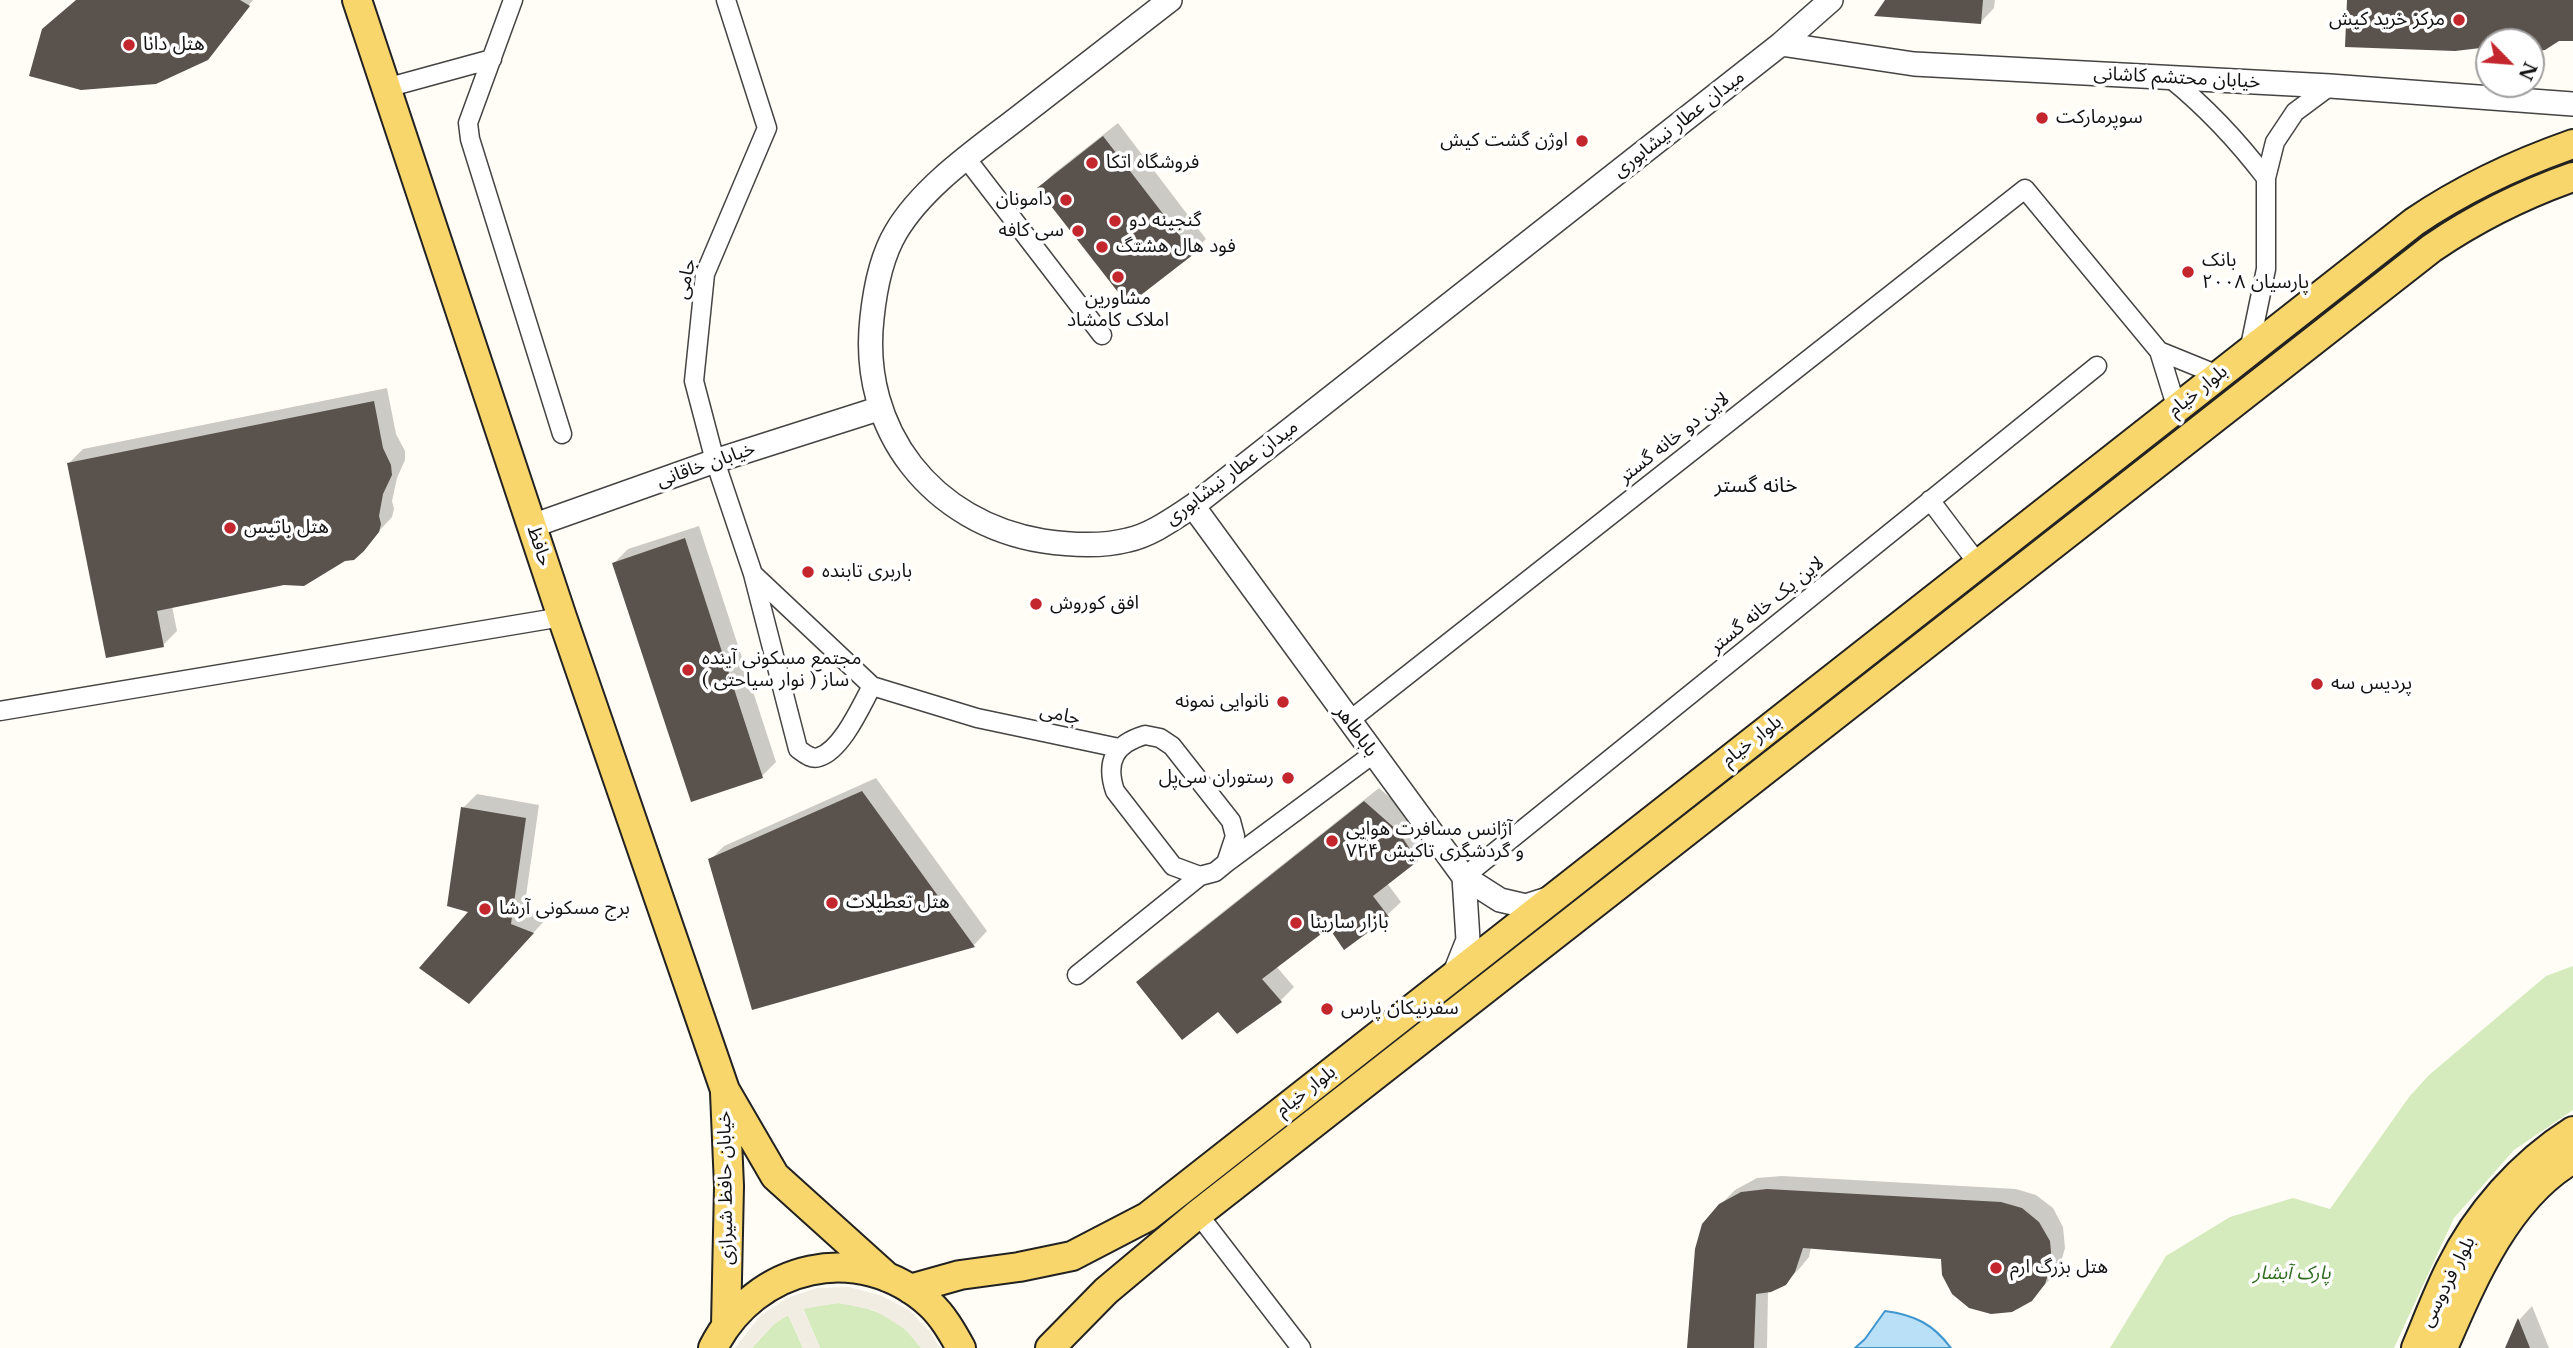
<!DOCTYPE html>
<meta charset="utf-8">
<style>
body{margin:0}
#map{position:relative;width:2573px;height:1348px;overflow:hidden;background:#fffdf5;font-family:"Libre Baskerville",serif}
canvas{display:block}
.north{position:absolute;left:2475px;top:28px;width:70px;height:70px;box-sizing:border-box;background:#fff;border:2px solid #a0a0a0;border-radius:50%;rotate:115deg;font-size:19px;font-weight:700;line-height:28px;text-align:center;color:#111}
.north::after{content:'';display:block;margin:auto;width:24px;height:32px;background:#c4262e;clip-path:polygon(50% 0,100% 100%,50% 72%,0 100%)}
</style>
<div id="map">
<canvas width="2573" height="1348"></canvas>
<div class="north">N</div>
</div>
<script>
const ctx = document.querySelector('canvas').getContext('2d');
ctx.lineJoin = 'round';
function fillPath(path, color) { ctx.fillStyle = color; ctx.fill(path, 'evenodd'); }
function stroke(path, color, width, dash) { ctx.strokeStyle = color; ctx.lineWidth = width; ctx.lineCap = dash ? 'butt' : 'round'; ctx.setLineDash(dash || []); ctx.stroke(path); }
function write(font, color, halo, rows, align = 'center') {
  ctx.font = font + ' "Libre Baskerville","Noto Sans Arabic",serif'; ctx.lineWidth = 7; ctx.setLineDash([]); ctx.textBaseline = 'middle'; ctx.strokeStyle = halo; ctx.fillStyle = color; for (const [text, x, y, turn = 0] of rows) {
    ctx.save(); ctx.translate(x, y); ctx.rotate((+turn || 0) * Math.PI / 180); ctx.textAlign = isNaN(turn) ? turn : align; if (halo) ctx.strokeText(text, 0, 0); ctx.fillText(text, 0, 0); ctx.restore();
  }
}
const green = new Path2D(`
 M2573,966V1110L2514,1150L2454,1218L2394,1348H2110L2166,1256L2230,1217L2293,1198L2330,1209L2409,1097L2429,1075L2546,976Z
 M838,1303C872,1306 902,1319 921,1348H820L803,1308Z
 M788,1315L803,1348H752L774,1324Z`);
const plaza = new Path2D(`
 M849,1287L880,1295L909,1310L931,1333L940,1348H921L905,1329L874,1310L838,1303L803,1309L820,1348H803L788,1315L774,1324L752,1348H735L760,1316L787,1298L817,1288Z`);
const water = new Path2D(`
 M1885,1311C1915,1315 1933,1324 1951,1348H1855L1865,1339Z`);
const shadow = new Path2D(`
 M79,0H253L207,58Z
 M1887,0H1995L1994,8L1981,22Z
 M1118,123L1206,239L1193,252L1039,188L1053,174Z
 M387,388L396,434L405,451V460L397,478L392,501L394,509L392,517L367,544L284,584L172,606L177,631L163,645L69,463L83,449Z
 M699,526L776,762L762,776L614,563L628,549Z
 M876,778L987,931L974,945L753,1008L710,860L724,846Z
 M1379,788L1412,817L1430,846L1387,883L1401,902L1387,915L1329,926L1276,966L1294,987L1281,1000L1237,1032L1219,1010L1138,982L1152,968Z
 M477,794L539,805L524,910L546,919L483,988L471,911L463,808Z
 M1782,1176L2016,1189L2036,1195L2053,1208L2063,1227L2065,1248L2059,1269L2031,1300L1942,1258L1811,1247L1809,1257L1799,1269L1785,1283L1768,1291L1767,1348H1689L1720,1205L1735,1190L1757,1178Z
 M2532,1306L2549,1348H2507L2520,1319Z`);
const building = new Path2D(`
 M76,0H240L250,6L208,60L156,84L81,90L29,76L42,29Z
 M1885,0H1983L1981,24L1874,16Z
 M2347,0H2573V41H2559L2545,50L2531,52V42H2489V47L2455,51L2345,47Z
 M1103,136L1194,254L1128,305L1037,188Z
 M374,401L383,448L391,465L392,475L383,494L379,516L381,524L379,532L364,551L354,560L345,561L304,586L284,585L157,611L164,647L106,658L67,463Z
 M685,538L763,778L691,802L612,563Z
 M862,791L975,947L752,1010L708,859Z
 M1364,801L1398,831L1418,861L1373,896L1389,917L1344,950L1329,928L1262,979L1282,1002L1237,1034L1218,1012L1182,1040L1136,982Z
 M461,807L526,818L511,924L534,933L469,1004L419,968L468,912L447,906Z
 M1767,1189L2001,1202L2022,1208L2039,1222L2050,1241L2052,1263L2045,1284L2032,1301L2012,1312L1991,1314L1969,1308L1952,1294L1942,1275L1941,1259L1803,1248L1795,1272L1786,1285L1771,1292L1756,1294L1754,1348H1687L1695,1249L1702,1224L1719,1204L1741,1192Z
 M2518,1318L2530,1348H2505Z`);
const minor = new Path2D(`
 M513,0L468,123L470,139L562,434
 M726,0L767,128L705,274L694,381L715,461L753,574L798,749C804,753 811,760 819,757C842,750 861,706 872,686
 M2170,78C2207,108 2237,140 2266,178
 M386,88L492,59
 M966,158L1102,335
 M2159,351L2218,375
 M2249,351L2266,269V178L2275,142L2295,112L2330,86
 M1930,500L1979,565
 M753,574L872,686L977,718L1119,748
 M0,711L562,617
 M1349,721L2025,189L2159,351L2177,409
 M1145,735L1160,738L1172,746L1231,821L1235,836L1226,863L1215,872L1200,876L1173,866L1115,791C1105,761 1115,744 1145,735Z
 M1226,863L1373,754
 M1464,877L2097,366
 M1077,975L1200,876
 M1198,1214L1301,1348`);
const tertiary = new Path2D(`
 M1170,0C1120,39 1069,78 1019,117C978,149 923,186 896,232C881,257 875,289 872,318C859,431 933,523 1043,541C1070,545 1101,547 1128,540C1151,535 1173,519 1193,506L1781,44L1831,0
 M1781,44L1914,64L2330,86L2573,104
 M1193,506L1464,877L1500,900L1526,906L1551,898
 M532,526L715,461L881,408
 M1454,975L1468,940L1464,877`);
const primary = new Path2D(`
 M357,0L562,617L725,1090L775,1176L887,1277
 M725,1093L729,1186L726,1325
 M910,1289L960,1275L1019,1267L1072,1256L1147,1217L2414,222C2464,188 2516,164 2573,144
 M713,1348C755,1264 859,1240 930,1304C943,1316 952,1332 961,1348
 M1050,1348L1106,1291L1198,1214L2432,248C2476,218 2522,195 2573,177
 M2416,1348C2427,1322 2437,1295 2450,1269C2477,1214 2521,1164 2573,1131
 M2443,1348C2472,1281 2507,1197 2573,1159`);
const markers = [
 [2459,20,7,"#c4262e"],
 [129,45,7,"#c4262e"],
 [2042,118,7,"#c4262e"],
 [1582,141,7,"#c4262e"],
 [1092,163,7,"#c4262e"],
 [1066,200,7,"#c4262e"],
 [1115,221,7,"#c4262e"],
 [1078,231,7,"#c4262e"],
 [1102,247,7,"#c4262e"],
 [2188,272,7,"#c4262e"],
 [1118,277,7,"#c4262e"],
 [230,528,7,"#c4262e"],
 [808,572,7,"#c4262e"],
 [1036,604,7,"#c4262e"],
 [688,670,7,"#c4262e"],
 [2317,684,7,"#c4262e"],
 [1283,702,7,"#c4262e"],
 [1288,778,7,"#c4262e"],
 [1332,841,7,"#c4262e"],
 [832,903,7,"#c4262e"],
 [485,909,7,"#c4262e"],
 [1296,923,7,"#c4262e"],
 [1327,1009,7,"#c4262e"],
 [1996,1268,7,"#c4262e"]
];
const poiNames = [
 ["مرکز خرید کیش",2445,20,"right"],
 ["هتل دانا",143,45],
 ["سوپرمارکت",2056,118],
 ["اوژن گشت كيش",1568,141,"right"],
 ["فروشگاه اتکا",1106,163],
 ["دامونان",1052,200,"right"],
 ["گنجینه دو",1129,221],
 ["سی کافه",1064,231,"right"],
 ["فود هال هشتگ",1116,247],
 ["بانک",2202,261],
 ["پارسیان ۲۰۰۸",2202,283],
 ["مشاورین",1118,299,"center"],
 ["املاک کامشاد",1118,321,"center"],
 ["هتل باتیس",244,528],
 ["باربری تابنده",822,572],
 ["افق کوروش",1050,604],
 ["مجتمع مسکونی آینده",702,659],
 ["ساز ( نوار سیاحتی )",702,681],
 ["پردیس سه",2331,684],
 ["نانوایی نمونه",1269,702,"right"],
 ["رستوران سی‌پل",1274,778,"right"],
 ["آژانس مسافرت هوایی",1346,830],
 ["و گردشگری تاکیش ۷۲۴",1346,852],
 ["هتل تعطیلات",846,903],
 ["برج مسکونی آرشا",499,909],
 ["بازار سارینا",1310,923],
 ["سفرنیکان پارس",1341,1009],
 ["هتل بزرگ ارم",2010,1268]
];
const streetNames = [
 ["خیابان محتشم کاشانی",2177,78,3],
 ["میدان عطار نیشابوری",1679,124,-38],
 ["جامی",686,279,-78],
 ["بلوار خیام",2198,391,-39],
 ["لاین دو خانه گستر",1674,438,-38],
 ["خیابان خاقانی",706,465,-19],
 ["میدان عطار نیشابوری",1232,473,-37],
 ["حافظ",539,546,72],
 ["لاین یک خانه گستر",1767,605,-39],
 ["جامی",1060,715,12],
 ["باباطاهر",1356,731,54],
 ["بلوار خیام",1752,741,-38],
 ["بلوار خیام",1306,1091,-38],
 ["خیابان حافظ شیرازی",726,1188,-91],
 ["بلوار فردوسی",2448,1282,-63]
];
const parkNames = [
 ["پارک آبشار",2292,1274]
];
const neighbourhoodNames = [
 ["خانه گستر",1756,486]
];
fillPath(green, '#d5ebbd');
fillPath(plaza, '#f1ede2');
fillPath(water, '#b9e0f7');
stroke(water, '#3f96cf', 2);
fillPath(shadow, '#0003');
fillPath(building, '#5a524d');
stroke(minor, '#444', 21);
stroke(tertiary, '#444', 26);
stroke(primary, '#222', 32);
stroke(minor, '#fff', 18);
stroke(tertiary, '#fff', 23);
stroke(primary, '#f9d66b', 28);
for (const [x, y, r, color] of markers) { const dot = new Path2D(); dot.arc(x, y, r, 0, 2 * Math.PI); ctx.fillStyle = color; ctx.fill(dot); stroke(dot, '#fff', 2.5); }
write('19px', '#111', '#fff', poiNames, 'left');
write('19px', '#111', '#fff', streetNames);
write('italic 19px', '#2f6b1f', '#fff', parkNames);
write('21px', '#111', '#fff', neighbourhoodNames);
</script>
